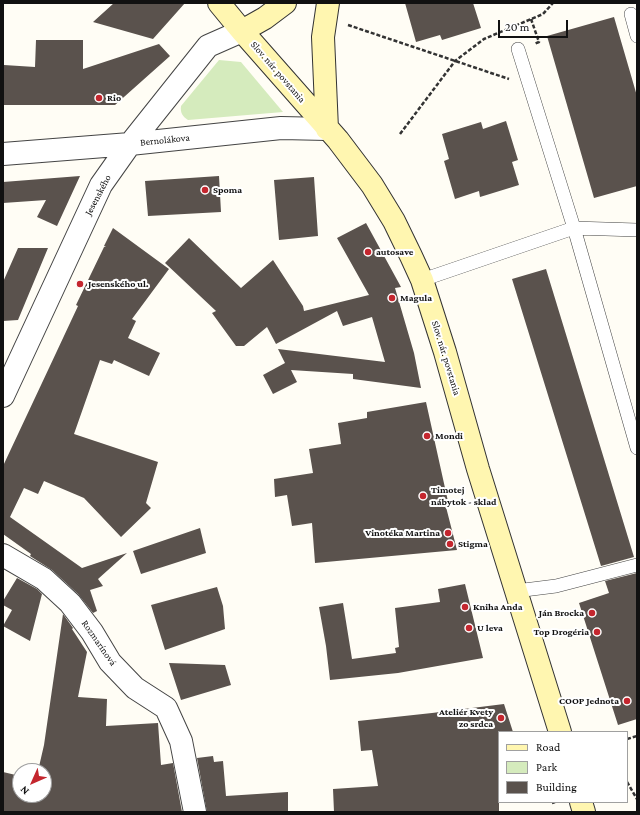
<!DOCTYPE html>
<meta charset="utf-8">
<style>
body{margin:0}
#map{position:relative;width:640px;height:815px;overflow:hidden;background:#fffdf5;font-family:"Crimson Pro",serif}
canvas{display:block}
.frame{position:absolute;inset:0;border:4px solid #111;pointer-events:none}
.legend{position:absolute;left:498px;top:731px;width:130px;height:72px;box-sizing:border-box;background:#fff;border:1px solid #a0a0a0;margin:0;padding:5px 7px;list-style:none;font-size:12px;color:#111}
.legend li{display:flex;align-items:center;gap:8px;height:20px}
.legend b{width:20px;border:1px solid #a0a0a0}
.north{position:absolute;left:12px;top:763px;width:40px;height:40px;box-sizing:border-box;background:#fff;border:1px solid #a0a0a0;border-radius:50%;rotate:225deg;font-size:11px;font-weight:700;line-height:16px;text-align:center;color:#111}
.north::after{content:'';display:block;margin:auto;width:14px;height:18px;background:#c4262e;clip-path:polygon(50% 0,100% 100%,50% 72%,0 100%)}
.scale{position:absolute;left:498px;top:20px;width:70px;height:18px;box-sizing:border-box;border:2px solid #111;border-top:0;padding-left:5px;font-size:12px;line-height:14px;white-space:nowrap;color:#111;-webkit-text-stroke:3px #fff;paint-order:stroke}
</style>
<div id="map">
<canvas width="640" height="815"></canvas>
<div class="frame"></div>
<ul class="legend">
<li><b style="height:5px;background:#fff6b0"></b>Road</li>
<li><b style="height:11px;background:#d5ebbd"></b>Park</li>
<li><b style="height:11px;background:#5a524d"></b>Building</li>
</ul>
<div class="north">N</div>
<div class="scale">20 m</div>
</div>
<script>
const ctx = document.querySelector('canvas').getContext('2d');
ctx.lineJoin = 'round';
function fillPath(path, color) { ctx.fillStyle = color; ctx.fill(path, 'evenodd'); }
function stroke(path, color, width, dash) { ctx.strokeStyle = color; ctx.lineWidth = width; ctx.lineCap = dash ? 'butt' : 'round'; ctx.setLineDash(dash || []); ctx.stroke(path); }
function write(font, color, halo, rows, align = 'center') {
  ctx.font = font + ' "Crimson Pro",serif'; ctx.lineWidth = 4; ctx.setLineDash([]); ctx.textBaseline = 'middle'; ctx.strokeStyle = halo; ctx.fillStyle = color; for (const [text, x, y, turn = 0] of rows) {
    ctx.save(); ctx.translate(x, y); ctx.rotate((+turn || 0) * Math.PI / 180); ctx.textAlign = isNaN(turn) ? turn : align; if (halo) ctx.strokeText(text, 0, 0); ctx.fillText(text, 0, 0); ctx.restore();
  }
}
const green = new Path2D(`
 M219,60L241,62L283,112L188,120C183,117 180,113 181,106Z`);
const building = new Path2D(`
 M114,3H185L153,39L93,22Z
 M405,3H473L481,28L442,40L440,35L416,42Z
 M614,17L637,96V186L594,198L547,36Z
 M36,40H83V69L159,44L170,56L115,105H3L4,65L35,67Z
 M506,121L518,160L512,162L519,185L480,197L479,191L455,199L444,161L449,159L442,134L481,122L483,129Z
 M80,176L57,226L37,217L46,200L3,203V182Z
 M219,176L221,212L148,216L145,181Z
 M314,177L318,236L279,240L274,180Z
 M366,223L401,287L395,288L414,353L421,388L353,379V374L291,370L297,382L273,394L263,375L285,363L278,349L385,362L372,317L343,326L337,311L276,344L267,327L244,346H236L212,313L216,311L165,263L189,238L241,288L273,260L303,306L304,311L369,295L337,238Z
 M113,228L169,269L132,319L136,321L128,338L160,353L149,376L114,360L112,364L100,360L74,434L158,462L146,503L151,508L121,537L84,498L44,481L38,494L24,488L10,517L82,568L127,553L98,579L103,586L90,590L97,611L93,613L78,594L52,570L30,556L31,554L3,534V466L49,368L78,306L76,305L104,247H106L104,246Z
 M18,248H48L18,320L3,321V282Z
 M546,269L634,557L601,566L512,279Z
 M426,402L449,506L446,507L457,550L315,563L312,523L292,526L287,495L275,497L274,479L313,473L309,449L341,444L338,423L367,418V412Z
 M200,528L206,553L141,574L133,551Z
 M637,573V719L618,725L579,603L609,593L605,581Z
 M17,578L37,589L42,594L30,641L3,626L12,610L3,605V601Z
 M465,584L483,658L398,673L330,680L326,646L319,607L343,603L352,659L396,653L395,648L399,647L395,608L440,602L438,589Z
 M217,587L223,606L225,629L165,650L151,605Z
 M63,614L73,628L72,629L87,652L78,697L107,699L106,726L158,723L161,765L173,763L182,812H3V772L20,776V795H44V771H38L44,745Z
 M169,663L225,665L231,685L181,700Z
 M504,704L513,732H499V812H334L333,789L378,786L372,750L361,751L358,721L432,713Z
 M213,756L214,762L223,761L226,796L288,792V812H207L197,758Z`);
const path = new Path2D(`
 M531,19L539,42L534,44
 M348,25L509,79
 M400,134L455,61L484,39L543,14L553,3
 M627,739L637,736
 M627,782L637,799
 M552,803L555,802`);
const lane = new Path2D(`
 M631,14L637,36
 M518,49L574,228L637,448
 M422,280L574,228L637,230
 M516,591L556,586L637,565`);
const street = new Path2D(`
 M3,154L130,144L281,128L327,129
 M3,396L101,185L130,144L208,46L242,31
 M3,555L44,579L70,603L92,632L110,662L135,688L166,708L181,741L195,812`);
const secondary = new Path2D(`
 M219,3L242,31L338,140L372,185L394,221L411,256L422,280L445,352L478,469L560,732
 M242,31L265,18L285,3
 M327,129L323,37L328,3
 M581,802L584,812`);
const markers = [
 [99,98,4,"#c4262e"],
 [205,190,4,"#c4262e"],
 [368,252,4,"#c4262e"],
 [80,284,4,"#c4262e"],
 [392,298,4,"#c4262e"],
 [427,436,4,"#c4262e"],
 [423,496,4,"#c4262e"],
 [448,533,4,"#c4262e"],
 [450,544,4,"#c4262e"],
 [465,607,4,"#c4262e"],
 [592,613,4,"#c4262e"],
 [469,628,4,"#c4262e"],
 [597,632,4,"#c4262e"],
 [627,701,4,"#c4262e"],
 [501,718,4,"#c4262e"]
];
const streetNames = [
 ["Slov. nár. povstania",278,72,49],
 ["Bernolákova",165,140,-6],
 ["Jesenského",98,195,-62],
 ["Slov. nár. povstania",446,358,73],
 ["Rozmarínová",99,643,55]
];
const poiNames = [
 ["Rio",107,98],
 ["Spoma",213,190],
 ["autosave",376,252],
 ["Jesenského ul.",88,284],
 ["Magula",400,298],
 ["Mondi",435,436],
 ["Timotej",431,490],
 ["nábytok - sklad",431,502],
 ["Vinotéka Martina",440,533,"right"],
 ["Stigma",458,544],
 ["Kniha Anda",473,607],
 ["Ján Brocka",584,613,"right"],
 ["U leva",477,628],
 ["Top Drogéria",589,632,"right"],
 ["COOP Jednota",619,701,"right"],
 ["Ateliér Kvety",493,712,"right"],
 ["zo srdca",493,724,"right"]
];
fillPath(green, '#d5ebbd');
fillPath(building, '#5a524d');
stroke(lane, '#444', 14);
stroke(street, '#444', 24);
stroke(secondary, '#333', 24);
stroke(path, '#333', 2.5, [4, 2]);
stroke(lane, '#fff', 13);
stroke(street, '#fff', 22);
stroke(secondary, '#fff6b0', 22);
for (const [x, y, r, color] of markers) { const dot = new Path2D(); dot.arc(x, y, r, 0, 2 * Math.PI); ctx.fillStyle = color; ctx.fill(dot); stroke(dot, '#fff', 1.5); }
write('10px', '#111', '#fff', streetNames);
write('bold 10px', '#111', '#fff', poiNames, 'left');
</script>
